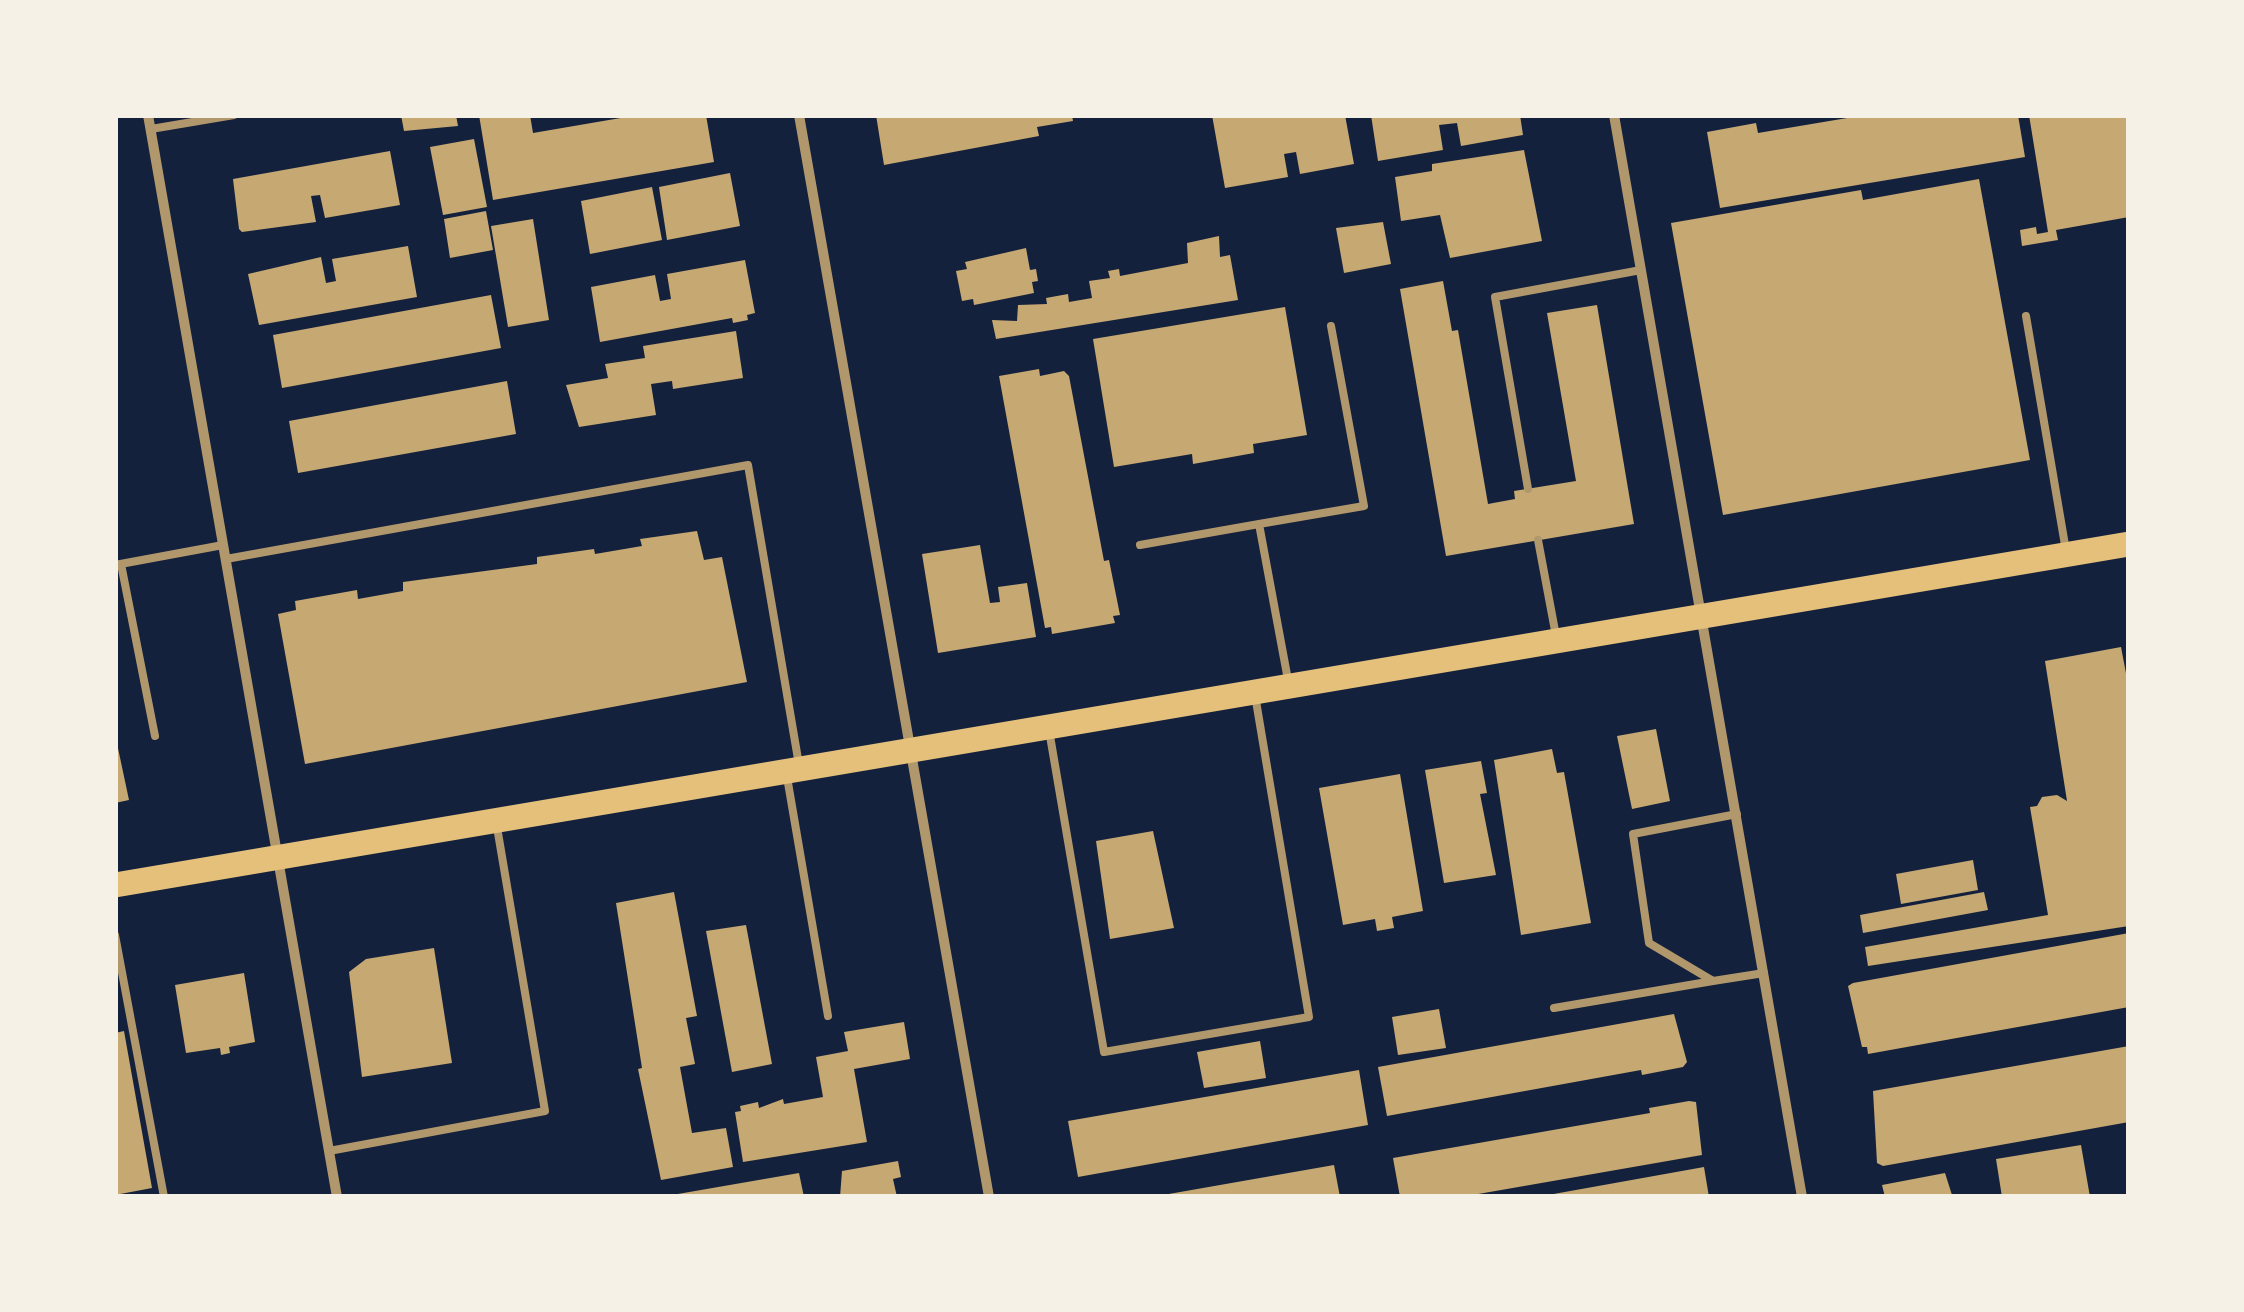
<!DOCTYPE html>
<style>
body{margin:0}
#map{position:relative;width:2244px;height:1312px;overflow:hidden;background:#14213d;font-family:"Public Sans",sans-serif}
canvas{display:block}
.frame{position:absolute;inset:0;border:118px solid #f6f1e7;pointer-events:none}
</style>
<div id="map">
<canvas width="2244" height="1312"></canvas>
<div class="frame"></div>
</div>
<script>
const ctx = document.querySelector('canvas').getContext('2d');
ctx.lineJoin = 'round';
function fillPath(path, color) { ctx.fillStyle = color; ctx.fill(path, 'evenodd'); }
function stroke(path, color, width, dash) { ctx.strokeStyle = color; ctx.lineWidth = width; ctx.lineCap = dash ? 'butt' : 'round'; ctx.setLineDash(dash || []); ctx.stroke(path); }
const building = new Path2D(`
 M401,115H456L458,126L404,131Z
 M479,115H530L533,133L638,115H706L714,162L493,200Z
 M876,115H1072L1073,121L1037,127L1039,136L884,165Z
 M1212,115H1345L1354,164L1300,174L1296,152L1284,154L1288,177L1225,188Z
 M1371,115H1520L1523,135L1461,146L1457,123L1439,125L1443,150L1378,161Z
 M1865,115H2018L2025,157L1720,208L1707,132L1756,123L1758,133Z
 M2029,115H2129V217L2056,230L2058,240L2022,246L2020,230L2036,227L2037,234L2048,232Z
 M474,139L487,207L443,215L430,147Z
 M1524,150L1542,241L1450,258L1440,215L1401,221L1395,177L1432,171V164Z
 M390,151L400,205L325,218L320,195L311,196L316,222L242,232L239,229L233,179Z
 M730,173L740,226L667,240L659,187Z
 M1979,179L2030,460L1723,515L1671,223L1861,190L1863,200Z
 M652,187L662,240L590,254L581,201Z
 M486,211L493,250L450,258L444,219Z
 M533,219L549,320L508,327L491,226Z
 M1383,222L1391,264L1344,273L1336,228Z
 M1219,236L1220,257L1230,255L1238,300L996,339L992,320L1017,321L1018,305L1047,304L1046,298L1068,294L1069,302L1092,298L1089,281L1110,278L1108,271L1119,269L1120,276L1188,263L1187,243Z
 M408,246L417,297L259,325L248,274L321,257L326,283L336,281L332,259Z
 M1026,248L1030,270L1036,269L1038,281L1032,282L1034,293L974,305L973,299L962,301L956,271L967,269L965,262Z
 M745,260L755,313L747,315L748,320L733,323L732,318L600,342L591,287L655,275L660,301L671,299L667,274Z
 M1443,281L1452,331L1458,330L1488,504L1515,499L1514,491L1576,481L1547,313L1597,305L1634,524L1446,556L1400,289Z
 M491,295L501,348L282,388L273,335Z
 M1285,307L1307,435L1253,444L1254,453L1193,464L1192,454L1114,467L1093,339Z
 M736,331L743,378L673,389L672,381L651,384L656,415L579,427L566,385L608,378L605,364L645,358L643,346Z
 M1039,369L1040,376L1064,371L1069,376L1104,561L1109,560L1120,615L1113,616L1115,623L1052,634L1051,627L1045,628L999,376Z
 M507,381L516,434L298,473L289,421Z
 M697,531L704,560L722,557L747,682L305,764L278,614L296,610L295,601L357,590L358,599L403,591V582L537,564V557L594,549L595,554L642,546L640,539Z
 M980,545L990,603L1000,602L998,587L1027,583L1036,637L938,653L922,554Z
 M2121,647L2129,689V926L1868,966L1865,947L2048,915L2030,807L2037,806L2042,797L2057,795L2067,801L2045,661Z
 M1656,729L1670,801L1632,809L1617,736Z
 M115,734L129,800L115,803Z
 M1552,749L1557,773L1564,772L1591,923L1521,935L1494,760Z
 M1481,761L1487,793L1480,794L1496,875L1444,883L1425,770Z
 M1400,774L1423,911L1392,917L1394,928L1377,931L1375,919L1343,925L1319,788Z
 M1153,831L1174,928L1110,939L1096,841Z
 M1973,860L1978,890L1901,904L1896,874Z
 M674,892L697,1016L686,1018L695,1064L680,1067L692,1133L726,1128L733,1167L661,1180L638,1069L642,1068L616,903Z
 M1984,892L1988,910L1863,933L1860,915Z
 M746,925L772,1064L732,1072L706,931Z
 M2129,933V1007L1868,1054L1867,1047H1862L1848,986L1853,983Z
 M434,948L452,1063L362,1077L349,972L366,959Z
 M244,973L255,1042L229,1047L230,1053L221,1055L220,1048L186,1053L175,985Z
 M1439,1009L1446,1048L1398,1055L1392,1017Z
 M1674,1014L1687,1062L1683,1067L1642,1075L1641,1070L1387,1116L1378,1067Z
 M904,1022L910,1059L854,1069L867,1142L743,1162L735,1112L741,1111L740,1106L758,1102L759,1108L783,1099L784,1104L823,1097L816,1057L848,1051L844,1032Z
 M124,1031L152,1188L115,1195V1033Z
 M1260,1041L1266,1078L1204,1088L1197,1052Z
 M2129,1046V1122L1883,1166L1877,1163L1873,1091Z
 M1359,1070L1368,1125L1078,1177L1068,1121Z
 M1689,1101L1696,1102L1702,1155L1461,1197H1400L1393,1158L1650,1113L1649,1108Z
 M2081,1145L2090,1197H2002L1996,1159Z
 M898,1161L901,1177L893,1179L897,1197H840L842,1171Z
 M1334,1165L1340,1197H1164L1163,1195Z
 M1704,1167L1709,1197H1548V1195Z
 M799,1173L804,1197H672V1195Z
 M1945,1173L1952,1195L1947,1197H1885L1882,1185Z`);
const service = new Path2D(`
 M151,129L234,115
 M2026,316L2066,551
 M1528,489L1495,297L1641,270
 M1538,540L1556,636
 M1140,545L1259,524
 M226,559L748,465L799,765
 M121,564L155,736
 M115,565L223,545
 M1288,680L1259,524L1364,506L1331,326
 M1049,730L1104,1052L1309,1017L1255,695
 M787,777L828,1016
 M1737,814L1633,834L1649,943L1713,981L1764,973
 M115,935L164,1197
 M1554,1008L1713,981
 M329,1151L545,1111L497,827`);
const minor = new Path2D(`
 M148,115L337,1197
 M799,115L989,1197
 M1614,115L1802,1197`);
const primary = new Path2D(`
 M115,885L2129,544`);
fillPath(building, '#c6a872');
stroke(service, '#b1986c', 8);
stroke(minor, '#b1986c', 10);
stroke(primary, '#e5c07b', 25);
</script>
